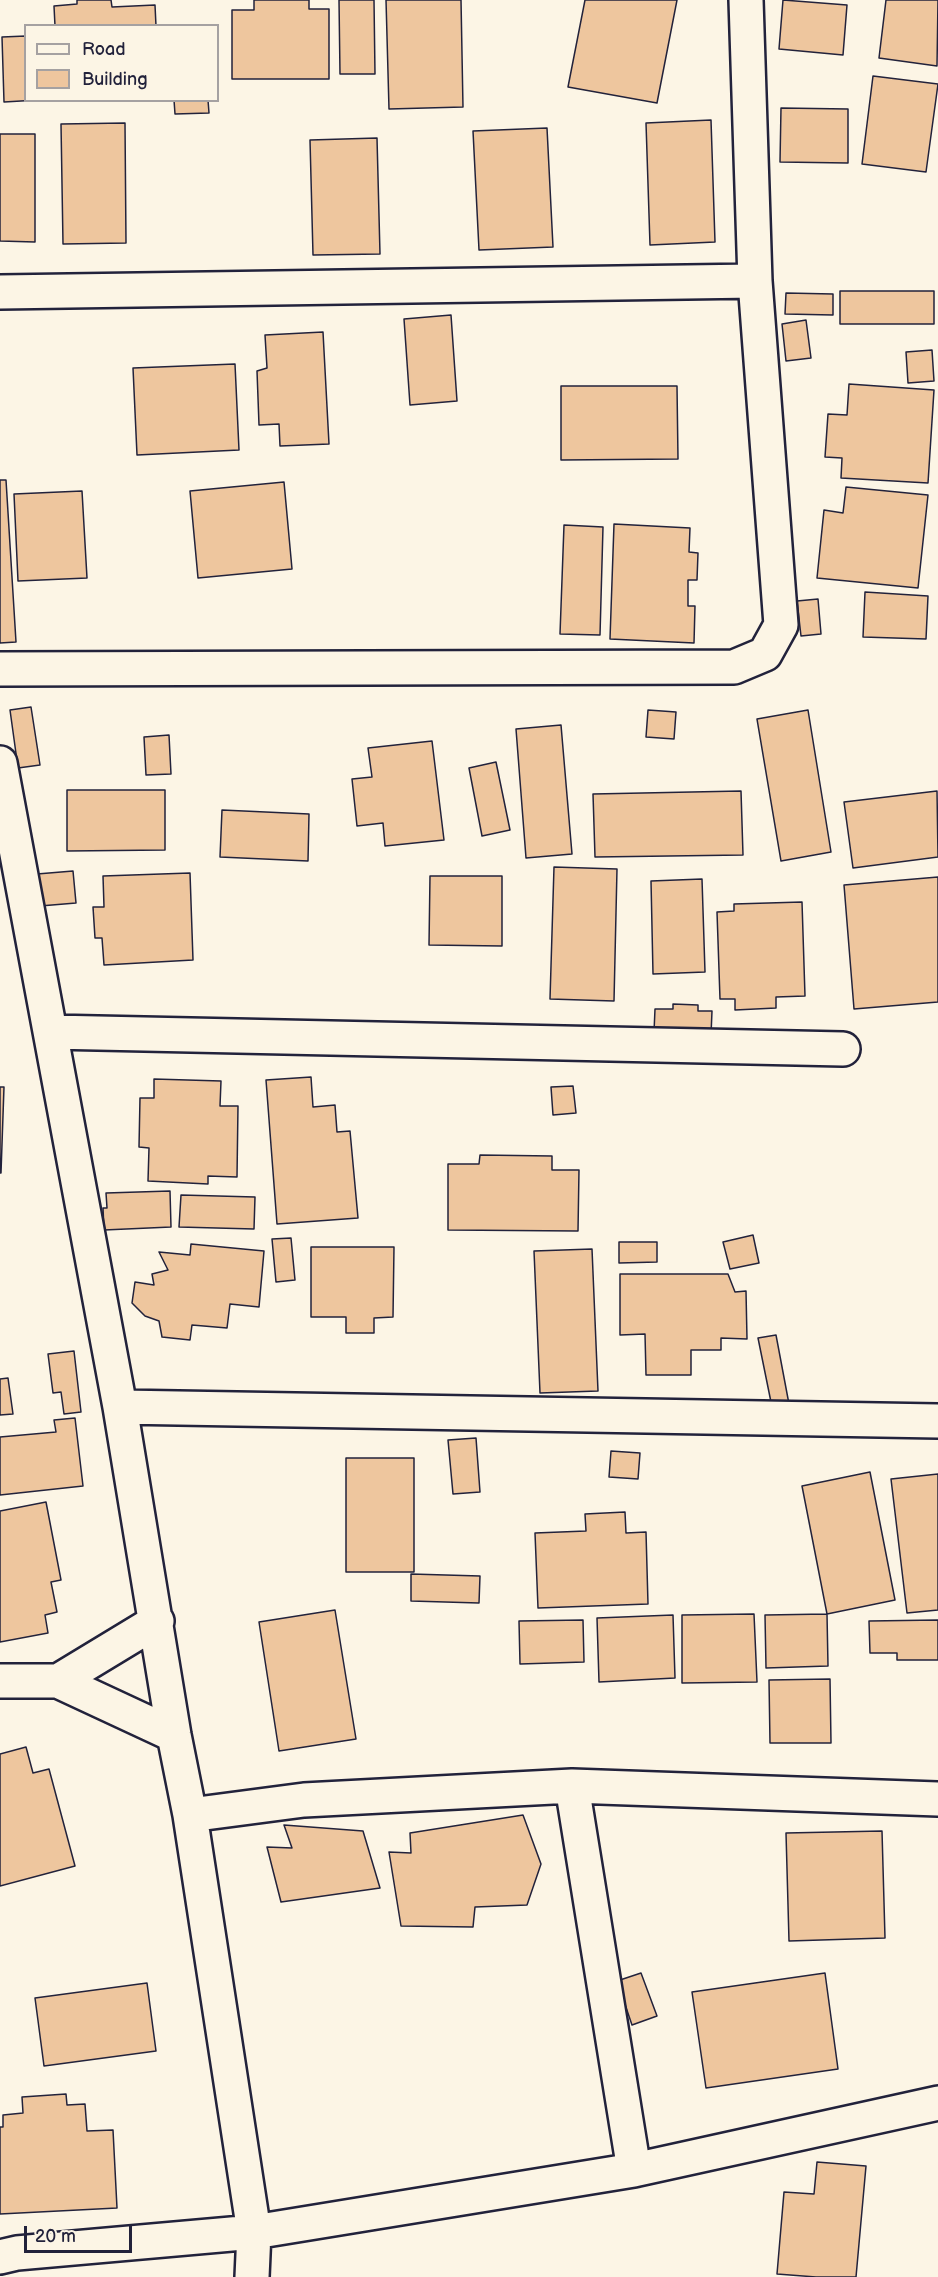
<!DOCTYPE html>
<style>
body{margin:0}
#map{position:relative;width:938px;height:2277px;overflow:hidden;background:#fcf5e5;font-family:"Balsamiq Sans",sans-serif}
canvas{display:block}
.legend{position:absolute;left:24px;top:24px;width:195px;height:78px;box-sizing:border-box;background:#fcf5e5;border:2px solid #a5a1a1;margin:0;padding:8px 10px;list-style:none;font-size:18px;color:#22223b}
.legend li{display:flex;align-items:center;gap:12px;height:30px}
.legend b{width:30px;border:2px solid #a5a1a1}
.scale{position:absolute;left:24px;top:2226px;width:108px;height:27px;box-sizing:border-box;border:3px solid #22223b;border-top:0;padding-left:8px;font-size:18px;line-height:21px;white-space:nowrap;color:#22223b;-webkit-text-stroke:4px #fcf5e5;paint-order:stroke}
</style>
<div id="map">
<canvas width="938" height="2277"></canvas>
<ul class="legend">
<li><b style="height:8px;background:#fcf5e5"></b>Road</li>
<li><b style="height:16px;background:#eec69e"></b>Building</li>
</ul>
<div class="scale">20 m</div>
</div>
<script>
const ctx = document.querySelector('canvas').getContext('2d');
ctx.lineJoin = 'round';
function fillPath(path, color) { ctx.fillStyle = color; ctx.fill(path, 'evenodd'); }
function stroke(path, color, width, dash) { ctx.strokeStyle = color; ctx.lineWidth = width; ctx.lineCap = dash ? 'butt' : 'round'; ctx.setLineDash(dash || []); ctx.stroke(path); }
const building = new Path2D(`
 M77,0H111L112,7L155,5L156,26H55L54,6L77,4Z
 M254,0H309V9H329V79H232V10H254Z
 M339,0H374L375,74H340Z
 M386,0H461L463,107L389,109Z
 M585,0H677L657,103L568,87Z
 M783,0L847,5L843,55L779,49Z
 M886,0H938L937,66L879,58Z
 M26,36V100H38L4,102L2,37Z
 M873,76L938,84L926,172L862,164Z
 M174,100H208L209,113L175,114Z
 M781,108L848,109V163L780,162Z
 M711,120L715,242L650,245L646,123Z
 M125,123L126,243L63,244L61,124Z
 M547,128L553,247L479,250L473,131Z
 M0,134H35V242L0,241Z
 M377,138L380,254L313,255L310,140Z
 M840,291H934V324H840Z
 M786,293L833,294V315L785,314Z
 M451,315L457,401L410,405L404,319Z
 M806,320L811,358L786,361L782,324Z
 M323,332L329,444L280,446L279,424L259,425L257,371L267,368L265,335Z
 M932,350L934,381L908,383L906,352Z
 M235,364L239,450L137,455L133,368Z
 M849,384L934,390L928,483L841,478L842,458L825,457L828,414L847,415Z
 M561,386H677L678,459L561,460Z
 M0,480H6L16,642L0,643Z
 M284,482L292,569L198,578L190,491Z
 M846,487L928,495L918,588L817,578L824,510L843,513Z
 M82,491L87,578L18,581L14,494Z
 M614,524L690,528L689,552L698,553L697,580H688V606H695L694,643L610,639Z
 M564,525L603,527L600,635L560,634Z
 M865,592L928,596L926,639L863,637Z
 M818,599L821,634L801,636L797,601Z
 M31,707L40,765L18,768L10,710Z
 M648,710L676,712L674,739L646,737Z
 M808,710L831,852L781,861L757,719Z
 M561,725L572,854L526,858L516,729Z
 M169,735L171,774L146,775L144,737Z
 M432,741L444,840L385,846L383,823L357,826L352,779L372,777L368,748Z
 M496,762L510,830L482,836L469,768Z
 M67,790H165V850L67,851Z
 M741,791L743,855L595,857L593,794Z
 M937,791L938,857L853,868L844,802Z
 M222,810L309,814L308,861L220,857Z
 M554,867L617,869L614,1001L550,999Z
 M73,871L76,903L40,906L37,874Z
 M190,873L193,960L104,965L102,938H95L93,907H104L103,876Z
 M430,876H502V946L429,945Z
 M938,877V1002L854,1009L844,885Z
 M702,879L705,972L653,974L651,881Z
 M802,902L805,996L776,997V1008L735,1010V999H720L717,912L734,911V904Z
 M673,1004L698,1005V1011H712L711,1035L654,1032L655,1009H673Z
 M311,1077L313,1107L335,1105L337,1132L350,1131L358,1218L277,1224L266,1080Z
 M154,1079L221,1081L220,1106H238L237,1177L208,1176V1184L148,1181L149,1148L139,1147L140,1098H154Z
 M573,1086L576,1113L553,1115L551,1087Z
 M0,1087H4L1,1173H0Z
 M480,1155L552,1156V1170H579L578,1231L448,1230V1164H479Z
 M170,1191L171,1227L104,1230L103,1208H107L106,1193Z
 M181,1195L255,1197L254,1229L179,1227Z
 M753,1235L759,1263L730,1269L723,1242Z
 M291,1238L295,1280L276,1282L272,1239Z
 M619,1242H657V1262L619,1263Z
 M191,1244L264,1251L259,1307L230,1304L227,1328L192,1325L190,1340L162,1337L159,1321L145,1316L132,1303L135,1282L154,1285L152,1274L168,1270L159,1252L190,1255Z
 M311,1247H394L393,1317L374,1318V1333H346V1317H311Z
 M592,1249L598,1391L540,1393L534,1251Z
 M620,1274H728L735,1292L746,1291L747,1339L721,1338V1350H691V1375H646L645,1334L620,1335Z
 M776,1335L789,1404L772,1407L758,1338Z
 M74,1351L81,1412L64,1414L61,1392L53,1393L48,1354Z
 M8,1378L13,1414L0,1415V1379Z
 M75,1418L83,1486L0,1495V1437L56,1432L54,1420Z
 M476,1438L480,1492L453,1494L448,1440Z
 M611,1451L640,1453L638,1479L609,1477Z
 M346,1458H414V1572H346Z
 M870,1472L895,1600L827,1614L802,1486Z
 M938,1474V1610L907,1613L891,1479Z
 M46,1502L61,1580L51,1582L57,1612L45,1615L48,1633L0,1642V1511Z
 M625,1512L626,1533L646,1532L648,1604L538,1608L535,1533L586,1531L585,1514Z
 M411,1574L480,1576L479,1603L411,1601Z
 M335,1610L356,1739L279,1751L259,1622Z
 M754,1614L757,1682L682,1683V1615Z
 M827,1614L828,1666L766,1668L765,1615Z
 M673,1615L675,1678L599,1682L597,1618Z
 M583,1620L584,1662L520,1664L519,1621Z
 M938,1620V1660H897V1653H870L869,1621Z
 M830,1679L831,1743H770L769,1680Z
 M26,1747L33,1773L49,1769L75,1866L0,1886V1754Z
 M523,1815L541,1864L527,1905L475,1907L473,1927L401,1926L389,1852L411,1853L410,1833Z
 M284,1825L363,1831L380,1888L281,1902L267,1847L292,1848Z
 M882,1831L885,1938L789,1941L786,1833Z
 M641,1973L657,2016L632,2025L617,1981Z
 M825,1973L838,2069L706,2088L692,1992Z
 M147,1983L156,2051L44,2066L35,1998Z
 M66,2094L67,2105L85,2104L87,2131L113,2130L117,2208L0,2214V2127H3V2115L23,2113L22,2097Z
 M817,2162L866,2166L856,2277H816L777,2274L784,2192L814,2194Z`);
const minor = new Path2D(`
 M0,292L755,281
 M0,669L734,667L765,654L781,625L755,281L746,0
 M0,763L120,1407L174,1735L190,1815L254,2232L252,2277
 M51,1032L843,1049
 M120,1407L938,1421
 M0,1681H58L174,1735
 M58,1681L157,1621
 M572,1786L938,1799
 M190,1815L304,1800L572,1786L634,2170
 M0,2257L17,2253L254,2232L634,2170L938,2103`);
fillPath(building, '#eec69e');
stroke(building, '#22223b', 1.5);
stroke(minor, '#22223b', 38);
stroke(minor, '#fcf5e5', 33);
</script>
